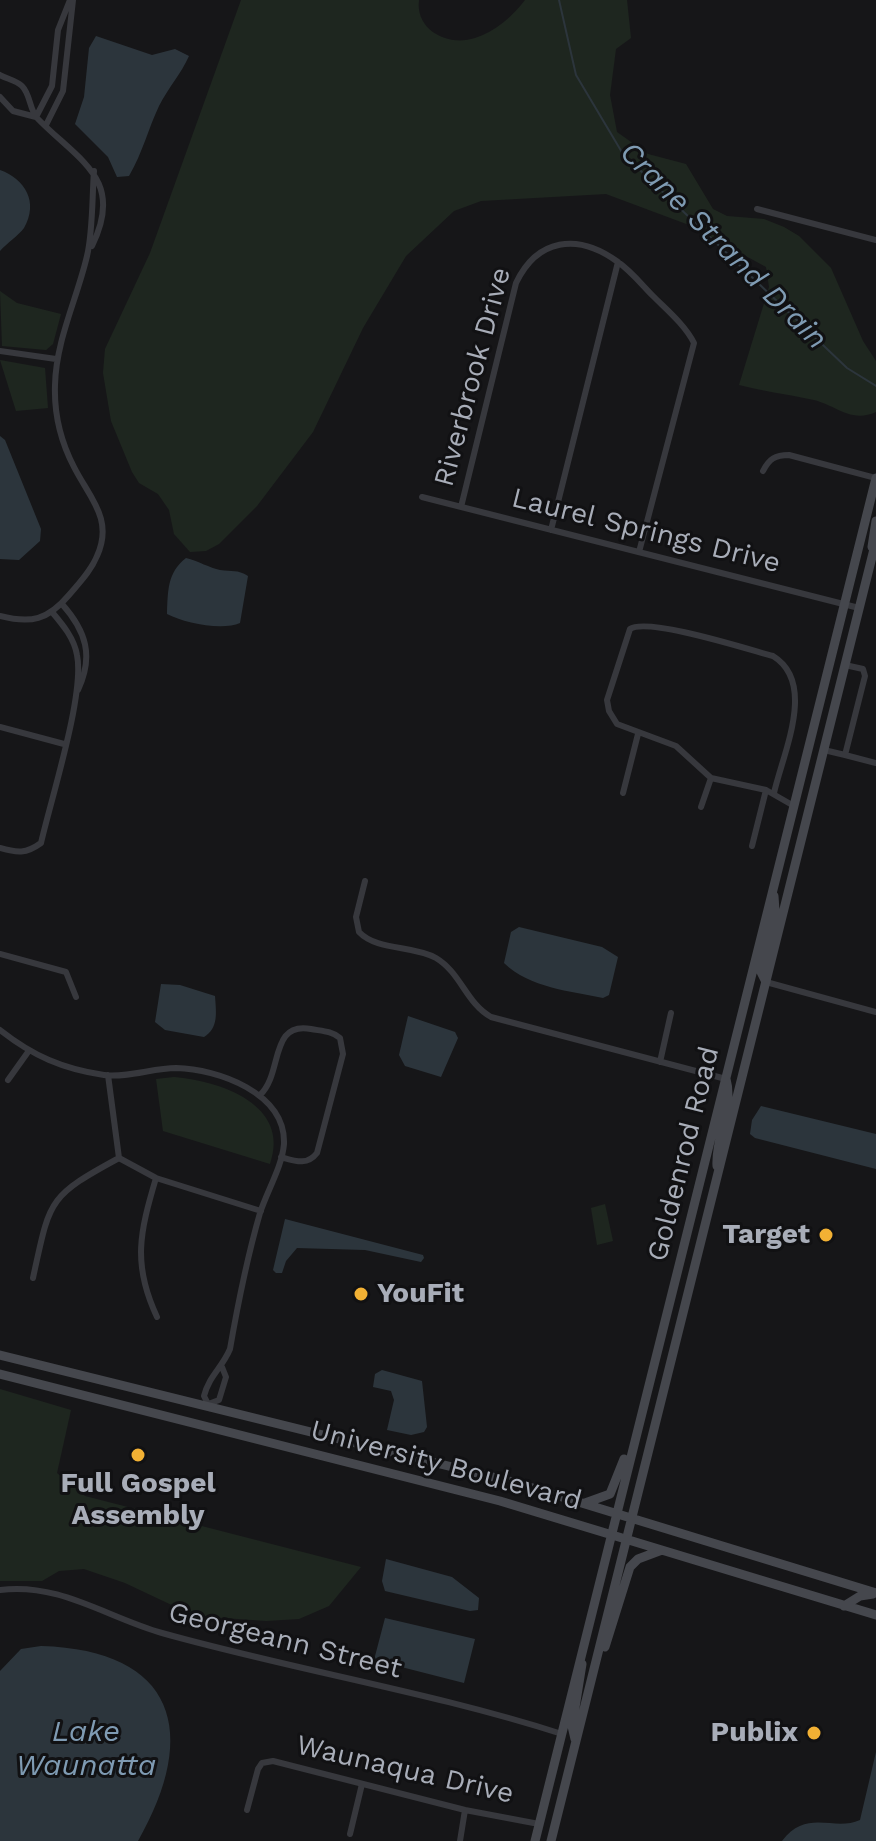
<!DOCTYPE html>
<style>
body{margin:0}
canvas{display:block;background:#161618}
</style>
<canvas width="876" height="1841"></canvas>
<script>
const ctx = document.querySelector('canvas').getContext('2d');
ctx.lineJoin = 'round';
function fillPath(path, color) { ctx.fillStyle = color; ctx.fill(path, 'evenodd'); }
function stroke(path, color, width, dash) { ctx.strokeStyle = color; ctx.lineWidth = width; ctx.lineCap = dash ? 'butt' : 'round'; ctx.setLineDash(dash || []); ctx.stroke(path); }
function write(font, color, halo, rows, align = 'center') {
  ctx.font = font + ' "Work Sans",sans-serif'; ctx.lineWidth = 6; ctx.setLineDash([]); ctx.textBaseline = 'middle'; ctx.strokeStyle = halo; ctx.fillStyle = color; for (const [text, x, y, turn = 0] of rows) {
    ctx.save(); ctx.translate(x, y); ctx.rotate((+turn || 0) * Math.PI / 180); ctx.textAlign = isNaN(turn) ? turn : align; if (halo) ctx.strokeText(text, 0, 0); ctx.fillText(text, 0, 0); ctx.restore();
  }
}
const green = new Path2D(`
 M241,0H419C415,30 448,47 475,38C495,32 513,16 525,0H627L631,38L616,49L610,95L617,132L648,154L686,164L713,209L727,216L764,219L784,227L799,236L831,268L863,341L876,361V412C849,424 835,403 809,399C786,394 762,391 739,385L769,287L766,267L689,225L606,194L481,201L454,211L406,256L363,328L313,432L257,506L219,544L206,551L190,552L174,534L169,510L158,494L139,483L132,472L111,421L103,373L105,349L150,253Z
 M0,291L17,303L61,314L53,344L46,350L2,346Z
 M0,360L45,368L48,408L16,411Z
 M174,1077C221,1081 291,1105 270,1164L163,1131L156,1079Z
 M605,1204L613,1241L597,1245L591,1208Z
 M0,1389L71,1410L57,1473L85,1496L361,1567L329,1606L299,1619L266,1621L195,1616L125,1583L84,1569L59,1571L42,1581H0Z`);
const water = new Path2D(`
 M96,36L152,55L175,49L189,56C181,74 168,88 159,106C148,129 143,152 129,176L117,177L108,157L75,124L84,97L89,48Z
 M0,170C25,179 39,202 24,228C18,236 7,243 0,251Z
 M0,436L5,440L41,529L40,541L19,560L0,559Z
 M186,558C198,561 210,568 220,570C232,572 237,569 248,576L240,623C222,631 184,623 167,614C168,591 167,573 186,558Z
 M519,927L602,947L618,957L609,995L603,998C570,991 530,988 504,963L511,932Z
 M161,984L180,985L215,996C216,1012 219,1028 204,1037L165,1030L155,1022Z
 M408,1016L455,1032L458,1038L441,1077L405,1066L399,1055Z
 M761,1106L876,1134V1169L755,1138L750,1134L752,1120Z
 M285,1219L423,1255L424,1258L421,1262L365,1250L297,1248L286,1261L282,1273H276L273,1270Z
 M382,1370L422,1381L427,1427L424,1432L411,1435L387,1430L394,1400L391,1391L373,1387L375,1374Z
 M386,1559L452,1577L479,1598L478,1610L470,1611L385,1591L382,1581Z
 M385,1618L475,1639L464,1683L374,1660Z
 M41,1646C176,1650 200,1733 138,1841H0V1671L21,1649Z
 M876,1752V1841H782C807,1808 834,1832 860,1820Z`);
const stream = new Path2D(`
 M559,0L576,75L623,154L847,368L876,386`);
const street = new Path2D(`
 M0,75C7,79 16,80 22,86C31,95 29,110 38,119C79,161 125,179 92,246
 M0,97L13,111L36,117
 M36,117L52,86L58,30L70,0
 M46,125L63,91L73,0
 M757,209L876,240
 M0,351L56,359
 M763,471C769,459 775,455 789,455L876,478
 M422,497L859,608
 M461,507L516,283C537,239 577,232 618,262C631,271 642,285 653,296C667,310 685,325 694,343L639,552
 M551,530L618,262
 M62,604C86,631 94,656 78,690
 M0,616C31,624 48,620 69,595C79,583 91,571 97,556C114,519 89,497 74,467C61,442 54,414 55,385C56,340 77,299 87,256C93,231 92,197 94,171
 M0,727L64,744
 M824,750L845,755L865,676L863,669L845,665
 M845,755L876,763
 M623,793L638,734
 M774,793C783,753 817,683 773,656C747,649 647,617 630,629L607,700L609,711L617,724L676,746L711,778L766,790L794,806
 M701,807L711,778
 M752,846L766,790
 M0,848C17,853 26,854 41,843C51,799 85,694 77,655C74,638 63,625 52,612
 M365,881L356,917L359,932C377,951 413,945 436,958C461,973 466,1003 491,1017L726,1079
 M0,954L66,972L76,997
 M766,982L876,1012
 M0,1030C33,1056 63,1069 104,1075C128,1078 153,1068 176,1068C218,1069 286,1093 284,1144C282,1167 267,1191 260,1213C247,1258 238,1303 230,1349C222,1368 209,1376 204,1396L210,1408
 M660,1062L671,1013
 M108,1075L119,1158L156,1178L261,1211
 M8,1080L28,1052
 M260,1095C283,1074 269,1021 311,1029C321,1031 332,1031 340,1038L343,1054L317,1153C307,1166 295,1161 281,1157
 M156,1178C140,1232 132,1264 157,1317
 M33,1278C50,1200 47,1197 119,1158
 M211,1403L219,1400L226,1377L222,1367
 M0,1590C59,1582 108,1618 162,1633C294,1670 431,1692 562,1734
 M247,1810L258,1769L262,1763L273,1761L465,1810L539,1824
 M350,1834L362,1784
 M460,1841L465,1810`);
const secondary = new Path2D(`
 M872,547L876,521
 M766,982L760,970L775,911L774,896
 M717,1166C715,1137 734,1108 726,1079
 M0,1355L513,1482L876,1593
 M0,1374L500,1501L876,1615
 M585,1503L610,1494L624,1459
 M844,1606L860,1596L873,1594
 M605,1647L630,1567L638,1559L662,1550
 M575,1739L572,1726L582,1664
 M535,1841L876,478
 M551,1841L876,541`);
const markers = [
 [826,1235,8,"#f2b134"],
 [361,1294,8,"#f2b134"],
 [138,1455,8,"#f2b134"],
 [814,1733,8,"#f2b134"]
];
const streetNames = [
 ["Riverbrook Drive",473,377,-75],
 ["Laurel Springs Drive",646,531,14],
 ["Goldenrod Road",684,1154,-76],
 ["University Boulevard",446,1466,15],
 ["Georgeann Street",285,1641,14],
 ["Waunaqua Drive",405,1770,13]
];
const poiNames = [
 ["Target",810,1235],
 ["YouFit",377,1294,"left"],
 ["Full Gospel",138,1484,"center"],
 ["Assembly",138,1516,"center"],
 ["Publix",798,1733]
];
const waterNames = [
 ["Crane Strand Drain",723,246,45],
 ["Lake",86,1732],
 ["Waunatta",86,1766]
];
fillPath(green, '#1e261f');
fillPath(water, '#2c353c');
stroke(stream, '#2c353c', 2);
stroke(street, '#37383d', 6);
stroke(secondary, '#45474d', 9);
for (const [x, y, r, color] of markers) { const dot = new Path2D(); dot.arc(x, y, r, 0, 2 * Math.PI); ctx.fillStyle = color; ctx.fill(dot); stroke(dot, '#111113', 3); }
write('28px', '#a8adb8', '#111113', streetNames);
write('bold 28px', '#a8adb8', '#111113', poiNames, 'right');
write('italic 30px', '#7f9bb3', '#111113', waterNames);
</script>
